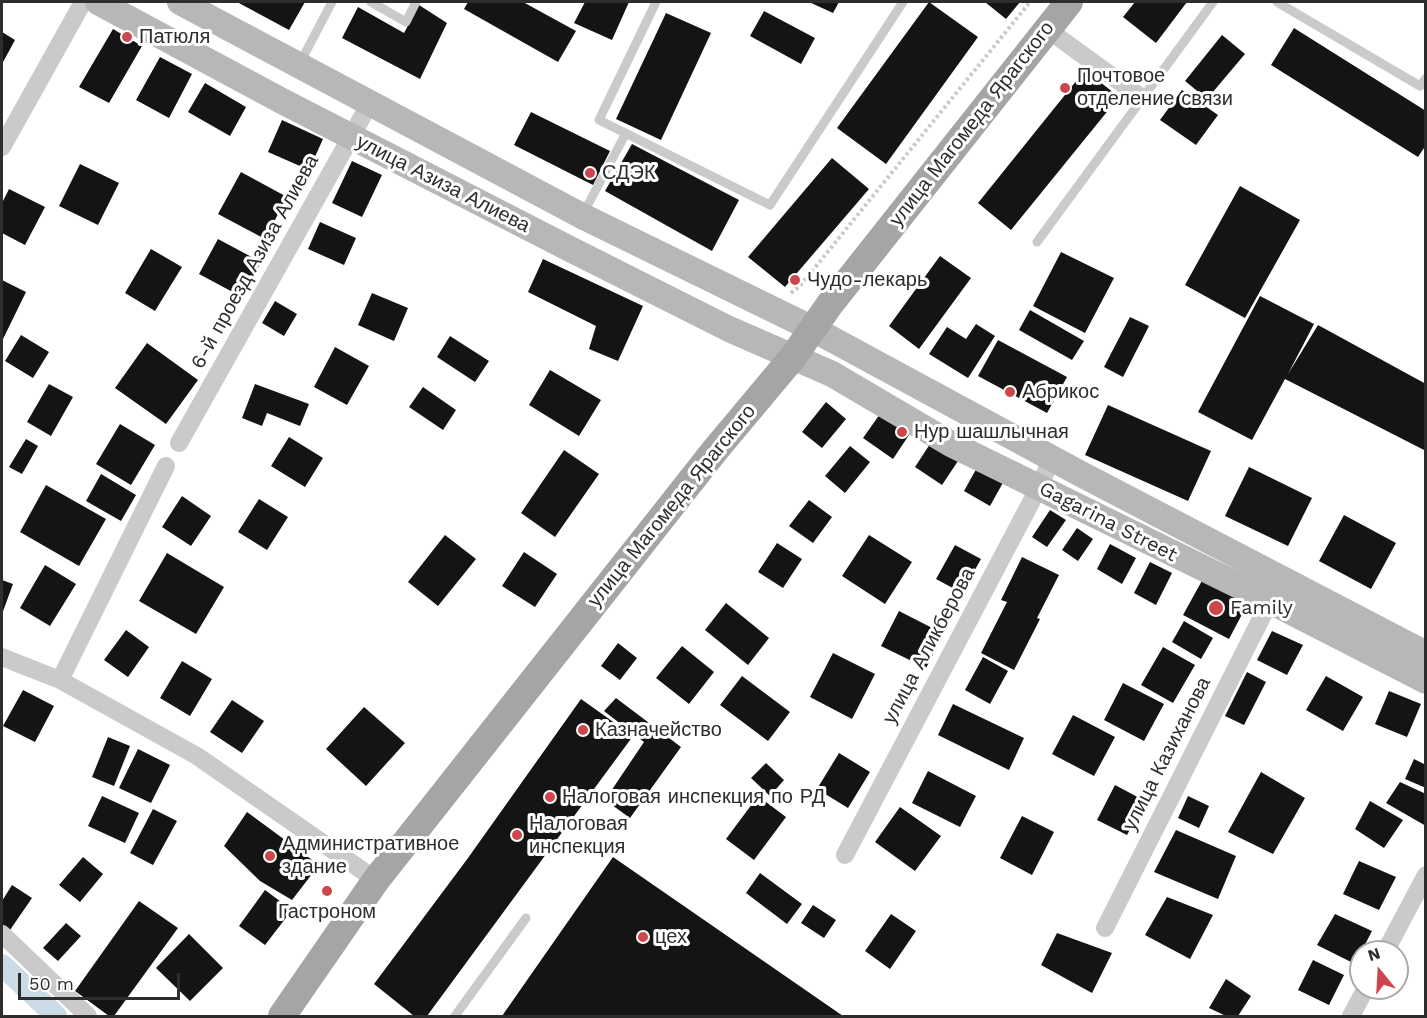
<!DOCTYPE html>
<meta charset="utf-8">
<style>
body{margin:0}
#map{position:relative;width:1427px;height:1018px;overflow:hidden;background:#fff;font-family:"Work Sans",sans-serif}
canvas{display:block}
.frame{position:absolute;inset:0;border:3px solid #2d2d2d;pointer-events:none}
.north{position:absolute;left:1349px;top:940px;width:60px;height:60px;box-sizing:border-box;background:#fff;border:2px solid #ababab;border-radius:50%;rotate:342deg;font-size:16px;font-weight:700;line-height:24px;text-align:center;color:#2d2d2d}
.north::after{content:'';display:block;margin:auto;width:21px;height:27px;background:#ce454e;clip-path:polygon(50% 0,100% 100%,50% 72%,0 100%)}
.scale{position:absolute;left:18px;top:973px;width:162px;height:27px;box-sizing:border-box;border:3px solid #2d2d2d;border-top:0;padding-left:8px;font-size:18px;line-height:21px;white-space:nowrap;color:#2d2d2d;-webkit-text-stroke:4px #fff;paint-order:stroke}
</style>
<div id="map">
<canvas width="1427" height="1018"></canvas>
<div class="frame"></div>
<div class="north">N</div>
<div class="scale">50 m</div>
</div>
<script>
const ctx = document.querySelector('canvas').getContext('2d');
ctx.lineJoin = 'round';
function stroke(path, color, width, dash) { ctx.strokeStyle = color; ctx.lineWidth = width; ctx.lineCap = dash ? 'butt' : 'round'; ctx.setLineDash(dash || []); ctx.stroke(path); }
function fillPath(path, color) { ctx.fillStyle = color; ctx.fill(path, 'evenodd'); }
function write(font, color, halo, rows, align = 'center') {
  ctx.font = font + ' "Work Sans",sans-serif'; ctx.lineWidth = 6; ctx.setLineDash([]); ctx.textBaseline = 'middle'; ctx.strokeStyle = halo; ctx.fillStyle = color; for (const [text, x, y, turn = 0] of rows) {
    ctx.save(); ctx.translate(x, y); ctx.rotate((+turn || 0) * Math.PI / 180); ctx.textAlign = isNaN(turn) ? turn : align; if (halo) ctx.strokeText(text, 0, 0); ctx.fillText(text, 0, 0); ctx.restore();
  }
}
const canal = new Path2D(`
 M2,965L56,1016`);
const building = new Path2D(`
 M237,2H305L289,30Z
 M468,2H523L576,31L558,62L464,9Z
 M585,2H629L612,40L574,23Z
 M809,2H839L833,13Z
 M929,2L978,37L886,164L837,128Z
 M985,2H1020L1006,19Z
 M1135,2H1187L1156,43L1123,17Z
 M419,5L447,23L420,79L342,38L358,7L404,33Z
 M764,11L815,38L801,64L750,36Z
 M666,13L711,33L661,140L616,119Z
 M1294,28L1426,111V145L1418,157L1271,65Z
 M113,29L142,46L109,103L79,87Z
 M2,32L15,40L2,64Z
 M1222,35L1245,54L1207,99L1185,81Z
 M160,57L192,74L169,118L136,100Z
 M1085,70L1119,97L1011,230L978,203Z
 M205,83L246,107L230,136L188,112Z
 M1182,90L1218,115L1196,145L1160,120Z
 M531,112L610,151L593,185L514,145Z
 M282,120L323,139L309,170L268,152Z
 M632,144L739,200L712,251L605,191Z
 M832,158L869,189L785,287L748,257Z
 M352,161L382,175L362,217L332,203Z
 M80,164L119,183L98,225L59,206Z
 M241,172L287,197L265,239L218,214Z
 M1240,186L1300,220L1245,318L1185,285Z
 M9,189L45,207L25,245L2,233V203Z
 M320,222L356,238L344,265L308,249Z
 M218,239L261,262L242,297L199,274Z
 M151,249L182,267L155,311L125,293Z
 M1061,252L1114,278L1085,333L1033,306Z
 M940,256L971,278L919,349L889,326Z
 M543,259L643,306L618,361L589,349L596,326L528,292Z
 M2,280L26,292L3,339L2,338Z
 M372,293L408,308L394,341L358,325Z
 M1260,296L1314,324L1288,374L1318,325L1426,384V451L1285,379L1252,440L1198,412Z
 M275,301L297,314L284,336L262,323Z
 M1030,310L1084,341L1072,360L1019,330Z
 M1130,317L1149,326L1123,377L1104,367Z
 M976,324L995,336L968,378L929,354L947,327L966,339Z
 M21,335L49,352L33,378L5,361Z
 M450,336L489,361L475,382L437,357Z
 M998,340L1067,377L1047,413L978,376Z
 M147,343L198,380L166,424L115,388Z
 M335,347L369,366L347,405L314,387Z
 M550,370L601,400L579,436L529,405Z
 M49,384L73,397L51,436L27,422Z
 M255,384L309,404L300,426L267,413L262,426L242,418Z
 M423,387L456,410L443,430L409,407Z
 M826,402L846,419L822,448L802,432Z
 M1108,405L1211,451L1188,501L1085,455Z
 M880,414L909,435L893,459L863,438Z
 M120,424L155,445L131,485L96,464Z
 M289,437L323,458L305,487L271,466Z
 M26,439L38,446L22,474L9,467Z
 M930,444L958,461L942,485L915,467Z
 M850,446L870,462L845,493L825,476Z
 M564,450L599,474L555,537L521,513Z
 M979,464L1005,479L990,506L964,491Z
 M1249,467L1312,498L1288,546L1225,516Z
 M101,474L136,495L121,521L86,501Z
 M46,485L106,519L79,566L20,532Z
 M182,496L211,516L191,546L162,527Z
 M259,499L288,517L267,550L238,532Z
 M809,500L832,517L813,543L789,526Z
 M1050,510L1066,520L1047,547L1032,537Z
 M1344,515L1396,543L1371,589L1319,561Z
 M1077,528L1093,539L1078,561L1062,550Z
 M445,535L476,559L438,606L408,582Z
 M869,535L912,562L885,604L842,576Z
 M777,543L802,559L783,588L758,572Z
 M1110,544L1136,558L1122,584L1097,569Z
 M955,545L981,559L962,593L936,579Z
 M524,552L557,574L535,607L502,586Z
 M167,553L224,587L196,634L139,601Z
 M1022,557L1059,575L1037,618L1040,619L1014,670L981,653L1007,602L1001,600Z
 M1150,562L1172,573L1156,605L1134,593Z
 M45,565L76,584L50,626L20,608Z
 M1204,577L1249,601L1229,639L1183,615Z
 M2,580L13,584L2,614Z
 M726,603L769,638L748,665L705,630Z
 M899,611L944,634L926,668L881,646Z
 M1184,621L1213,638L1201,659L1172,642Z
 M126,630L149,647L128,677L104,660Z
 M1272,631L1303,645L1287,675L1257,660Z
 M618,643L637,658L620,680L601,666Z
 M682,646L714,672L689,704L656,678Z
 M1163,647L1195,665L1173,703L1141,685Z
 M833,653L875,674L852,719L810,697Z
 M983,657L1008,671L990,704L965,690Z
 M182,661L212,679L190,716L160,698Z
 M1247,672L1266,682L1244,725L1225,716Z
 M742,676L790,712L768,741L720,705Z
 M1326,676L1363,697L1343,731L1306,710Z
 M1123,683L1164,704L1144,741L1104,720Z
 M23,690L54,706L35,742L3,726Z
 M1389,691L1421,704L1407,737L1375,724Z
 M616,698L681,747L630,818L605,800L644,742L604,711Z
 M581,699L633,736L427,1016H414L374,984L468,858Z
 M232,700L264,721L242,753L210,732Z
 M953,704L1024,738L1009,770L938,735Z
 M364,707L405,743L366,786L326,749Z
 M1073,715L1115,737L1094,776L1052,754Z
 M108,737L130,746L114,786L92,777Z
 M138,749L170,765L151,803L119,788Z
 M839,753L870,772L848,808L817,789Z
 M1414,759L1426,765V788L1405,779Z
 M766,763L784,780L770,796L751,778Z
 M928,771L976,796L960,827L912,803Z
 M1261,772L1305,798L1273,854L1228,832Z
 M1400,782L1426,794V826L1386,803Z
 M1115,785L1145,801L1127,835L1097,820Z
 M102,796L139,813L125,843L88,826Z
 M758,796L786,817L754,860L726,839Z
 M1188,796L1209,806L1199,828L1178,818Z
 M1370,801L1403,820L1384,848L1355,829Z
 M900,807L941,836L915,871L875,842Z
 M153,809L177,821L153,865L130,853Z
 M247,812L319,865L292,900L260,881L224,846Z
 M1022,816L1054,832L1032,875L1000,858Z
 M1176,830L1236,856L1218,899L1154,872Z
 M83,857L103,874L80,902L59,885Z
 M613,857L843,1016H502Z
 M1359,861L1396,877L1379,910L1343,894Z
 M760,873L802,904L787,924L746,893Z
 M12,885L32,898L10,930L2,924V901Z
 M265,890L292,910L265,945L239,926Z
 M1167,897L1213,915L1190,959L1145,935Z
 M139,901L178,928L114,1016H109L75,991Z
 M813,905L836,920L824,938L801,923Z
 M891,914L916,931L890,969L865,951Z
 M1335,914L1372,931L1355,964L1317,945Z
 M66,923L81,936L58,961L43,948Z
 M1057,933L1112,953L1092,993L1041,965Z
 M189,934L223,968L190,1001L156,968Z
 M1313,960L1344,975L1329,1005L1298,990Z
 M1226,979L1251,996L1238,1016H1226L1209,1008Z`);
const path = new Path2D(`
 M791,293L800,286L1030,2`);
const service = new Path2D(`
 M371,2L406,22L416,2
 M656,2L599,120L770,205L903,2
 M1277,2L1420,86L1426,78
 M300,63L332,2
 M583,214L626,133
 M1037,242L1213,2
 M455,1016L526,918`);
const minor = new Path2D(`
 M1047,29L1142,98
 M2,147L83,2
 M179,443L370,103
 M2,657L60,680L197,756L376,880
 M60,680L166,466
 M845,855L1039,487L1052,458
 M1105,928L1270,601
 M2,934L88,1016
 M1385,952L1426,875
 M1351,1016L1366,988`);
const secondary = new Path2D(`
 M98,2L280,100L566,247L729,329L832,374L951,444L1270,601L1426,681
 M180,2L582,216L813,329L1079,473L1426,654`);
const primary = new Path2D(`
 M282,1016L376,880L716,449L793,357L830,304L1069,2`);
const markers = [
 [127,37,6,"#ce454e"],
 [1065,88,6,"#ce454e"],
 [590,173,6,"#ce454e"],
 [795,280,6,"#ce454e"],
 [1010,392,6,"#ce454e"],
 [902,432,6,"#ce454e"],
 [1216,608,8,"#ce454e"],
 [583,730,6,"#ce454e"],
 [550,797,6,"#ce454e"],
 [517,835,6,"#ce454e"],
 [270,856,6,"#ce454e"],
 [327,891,6,"#ce454e"],
 [643,937,6,"#ce454e"]
];
const poiNames = [
 ["Патюля",139,37],
 ["Почтовое",1077,76],
 ["отделение связи",1077,99],
 ["СДЭК",602,173],
 ["Чудо-лекарь",807,280],
 ["Абрикос",1022,392],
 ["Нур шашлычная",914,432],
 ["Family",1230,608],
 ["Казначейство",595,730],
 ["Налоговая инспекция по РД",562,797],
 ["Налоговая",529,824],
 ["инспекция",529,847],
 ["Административное",282,844],
 ["здание",282,867],
 ["Гастроном",327,912,"center"],
 ["цех",655,937]
];
const streetNames = [
 ["улица Магомеда Ярагского",972,124,-52],
 ["улица Азиза Алиева",443,184,27],
 ["6-й проезд Азиза Алиева",255,262,-61],
 ["улица Магомеда Ярагского",672,506,-51],
 ["Gagarina Street",1108,522,27],
 ["улица Аликберова",929,646,-62],
 ["улица Казиханова",1167,754,-63]
];
stroke(canal, '#cbdbe6', 22);
fillPath(building, '#141414');
stroke(path, '#cacaca', 4, [3, 3]);
stroke(service, '#cacaca', 9);
stroke(minor, '#cacaca', 18);
stroke(secondary, '#b7b7b7', 26);
stroke(primary, '#a5a5a5', 28);
for (const [x, y, r, color] of markers) { const dot = new Path2D(); dot.arc(x, y, r, 0, 2 * Math.PI); ctx.fillStyle = color; ctx.fill(dot); stroke(dot, '#fff', 2); }
write('20px', '#2d2d2d', '#fff', poiNames, 'left');
write('20px', '#2d2d2d', '#fff', streetNames);
</script>
